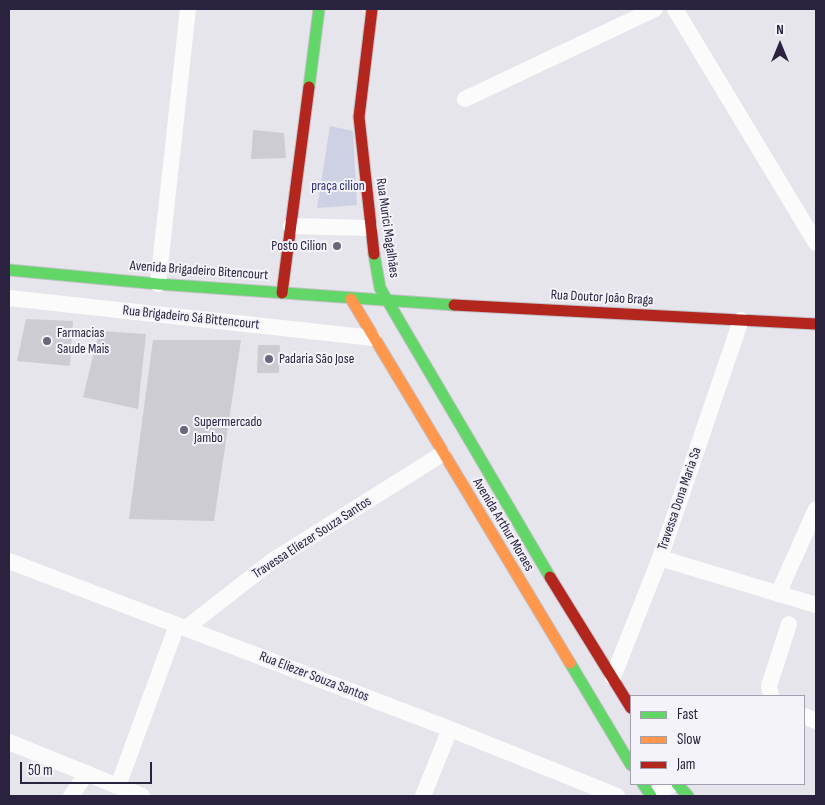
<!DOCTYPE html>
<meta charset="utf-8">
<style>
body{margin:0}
#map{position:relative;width:825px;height:805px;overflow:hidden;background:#e6e5eb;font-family:"Sofia Sans Condensed",sans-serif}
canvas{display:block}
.frame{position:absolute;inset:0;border:10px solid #2a223f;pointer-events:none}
.legend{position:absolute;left:630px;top:695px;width:175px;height:90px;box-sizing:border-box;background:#f4f3f9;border:1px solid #a39faf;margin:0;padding:6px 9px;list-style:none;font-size:15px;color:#2a223f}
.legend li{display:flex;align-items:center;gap:10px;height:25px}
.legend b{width:25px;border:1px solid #a39faf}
.north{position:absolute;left:755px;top:20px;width:50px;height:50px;-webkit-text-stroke:4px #f4f3f9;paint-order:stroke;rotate:0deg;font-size:14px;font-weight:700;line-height:20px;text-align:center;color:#2a223f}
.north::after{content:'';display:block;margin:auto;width:18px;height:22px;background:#2a223f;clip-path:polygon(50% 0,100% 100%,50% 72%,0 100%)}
.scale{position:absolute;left:20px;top:762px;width:132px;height:22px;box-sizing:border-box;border:2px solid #2a223f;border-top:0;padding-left:6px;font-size:15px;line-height:18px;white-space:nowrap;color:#2a223f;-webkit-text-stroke:4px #f4f3f9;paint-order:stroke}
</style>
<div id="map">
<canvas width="825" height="805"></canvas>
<div class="frame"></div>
<ul class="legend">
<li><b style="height:6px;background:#63d668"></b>Fast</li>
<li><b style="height:6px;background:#ff974d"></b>Slow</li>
<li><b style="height:6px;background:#b3261e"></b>Jam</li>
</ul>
<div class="north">N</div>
<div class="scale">50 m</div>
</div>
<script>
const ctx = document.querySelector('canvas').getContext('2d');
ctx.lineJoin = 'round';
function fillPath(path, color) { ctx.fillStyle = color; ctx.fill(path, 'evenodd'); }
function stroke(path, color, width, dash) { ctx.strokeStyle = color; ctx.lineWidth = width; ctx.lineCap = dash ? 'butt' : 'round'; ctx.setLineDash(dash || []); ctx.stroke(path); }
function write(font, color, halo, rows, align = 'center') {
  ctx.font = font + ' "Sofia Sans Condensed",sans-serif'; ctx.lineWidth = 4; ctx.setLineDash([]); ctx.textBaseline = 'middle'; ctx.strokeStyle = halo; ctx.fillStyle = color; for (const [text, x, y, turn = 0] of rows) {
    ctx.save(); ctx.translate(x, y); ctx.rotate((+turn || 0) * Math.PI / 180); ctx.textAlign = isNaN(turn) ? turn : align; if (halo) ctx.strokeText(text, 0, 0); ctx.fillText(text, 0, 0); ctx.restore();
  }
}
const green = new Path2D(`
 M330,126L353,131L357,205L317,208Z`);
const building = new Path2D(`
 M253,130L284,133L286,158L251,159Z
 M26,319L73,321L70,366L17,361Z
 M99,331L146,334L138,409L83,397Z
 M153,340H241L214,521L129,519Z
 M258,345H280L279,373H257Z`);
const street = new Path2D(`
 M675,9L816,243
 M465,99L655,9
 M291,226L370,228
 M158,284L188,9
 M9,298L373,338
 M660,558L816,605
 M9,561L450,729L617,796
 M778,594L816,509
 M186,628L272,561L442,454
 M613,677L660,558L741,320
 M771,696L769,686L789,624
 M804,716L816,721
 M9,742L142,796
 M118,786L177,625
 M71,796L87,773
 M423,796L450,729
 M651,796L673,784`);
const fast = new Path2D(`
 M309,87L319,9
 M374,254L380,288L550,577
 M9,270L158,284L454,305
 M570,663L631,765
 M643,784L651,796
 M677,784L688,796`);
const slow = new Path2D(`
 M351,299L570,663`);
const jam = new Path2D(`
 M372,9L359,117L374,254
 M282,293L309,87
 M454,305L816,324
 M550,577L631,708`);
const markers = [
 [337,246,5,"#6c667b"],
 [47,341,5,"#6c667b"],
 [269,359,5,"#6c667b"],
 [184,430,5,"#6c667b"]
];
const parkNames = [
 ["praça cilion",338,186]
];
const streetNames = [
 ["Rua Murici Magalhães",387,228,82],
 ["Avenida Brigadeiro Bitencourt",199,271,4],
 ["Rua Doutor João Braga",602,298,3],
 ["Rua Brigadeiro Sá Bittencourt",191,318,6],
 ["Travessa Dona Maria Sa",680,499,-71],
 ["Avenida Arthur Moraes",503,525,59],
 ["Travessa Eliezer Souza Santos",312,538,-33],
 ["Rua Eliezer Souza Santos",314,677,21]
];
const poiNames = [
 ["Posto Cilion",327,246,"right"],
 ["Farmacias",57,333],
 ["Saude Mais",57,349],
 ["Padaria São Jose",279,359],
 ["Supermercado",194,422],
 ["Jambo",194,438]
];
fillPath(green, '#ced1e4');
fillPath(building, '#ccccd2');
stroke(fast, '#c4c1ca', 13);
stroke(slow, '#c4c1ca', 13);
stroke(jam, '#c4c1ca', 13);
stroke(street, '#fbfbfc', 16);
stroke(fast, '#63d668', 11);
stroke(slow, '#ff974d', 11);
stroke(jam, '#b3261e', 11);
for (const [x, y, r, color] of markers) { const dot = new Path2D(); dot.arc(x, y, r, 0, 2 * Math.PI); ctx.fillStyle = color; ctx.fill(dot); stroke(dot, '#f4f3f9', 2); }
write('14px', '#2a2f78', '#f4f3f9', parkNames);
write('14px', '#2a223f', '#f4f3f9', streetNames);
write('14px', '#2a223f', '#f4f3f9', poiNames, 'left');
</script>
